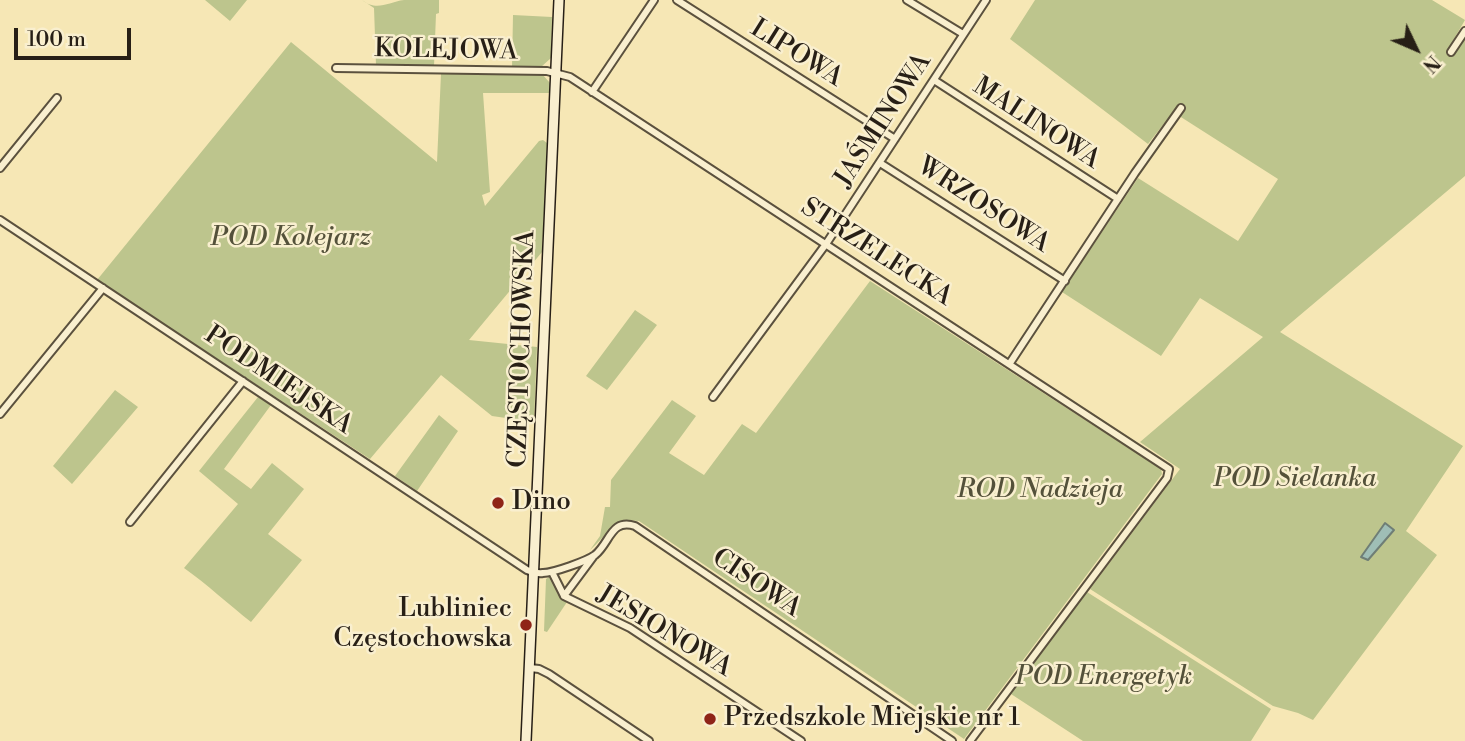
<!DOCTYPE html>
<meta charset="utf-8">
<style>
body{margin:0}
#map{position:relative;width:1465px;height:741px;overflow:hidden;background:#f6e7b5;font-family:"Libre Bodoni",serif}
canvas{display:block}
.north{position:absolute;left:1381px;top:14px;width:70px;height:70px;-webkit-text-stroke:5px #f9efcf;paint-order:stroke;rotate:134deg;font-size:19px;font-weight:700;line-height:28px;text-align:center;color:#271f16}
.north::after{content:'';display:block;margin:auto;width:24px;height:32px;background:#271f16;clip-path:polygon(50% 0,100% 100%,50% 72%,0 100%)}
.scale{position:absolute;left:14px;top:28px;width:117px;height:32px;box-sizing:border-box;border:4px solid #271f16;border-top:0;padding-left:9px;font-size:21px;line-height:24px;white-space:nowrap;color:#271f16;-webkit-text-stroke:5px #f9efcf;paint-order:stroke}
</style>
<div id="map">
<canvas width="1465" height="741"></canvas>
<div class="north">N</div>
<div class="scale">100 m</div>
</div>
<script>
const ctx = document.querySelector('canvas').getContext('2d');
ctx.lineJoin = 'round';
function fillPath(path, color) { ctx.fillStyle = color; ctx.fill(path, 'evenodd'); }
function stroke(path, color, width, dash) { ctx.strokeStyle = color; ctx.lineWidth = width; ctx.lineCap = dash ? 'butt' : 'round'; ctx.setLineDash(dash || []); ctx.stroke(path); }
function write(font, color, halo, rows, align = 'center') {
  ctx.font = font + ' "Libre Bodoni",serif'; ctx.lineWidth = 5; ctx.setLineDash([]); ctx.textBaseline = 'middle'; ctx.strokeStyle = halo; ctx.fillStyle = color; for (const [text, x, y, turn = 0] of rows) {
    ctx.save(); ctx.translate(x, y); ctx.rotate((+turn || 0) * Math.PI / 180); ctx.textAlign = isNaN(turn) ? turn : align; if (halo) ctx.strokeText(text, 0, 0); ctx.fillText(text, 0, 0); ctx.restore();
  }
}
const green = new Path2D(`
 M205,0H247L230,21Z
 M362,0C377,12 388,2 404,0C416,0 427,0 439,0V13L436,14L434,66L376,65L374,8Z
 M1035,0H1432L1465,20L1447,51L1454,55L1465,38V176L1280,332L1463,446L1406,531L1437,555L1313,720L1298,713L1273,706L1090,589L1180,469L1140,442L1263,337L1200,298L1161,356L1062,292L1138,178L1238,241L1278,179L1173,112L1148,144L1010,39Z
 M513,15L552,17L551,58L541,67L512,68Z
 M291,42L437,162L441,74H542L550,83L549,93H483L490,192L482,195L485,206L539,141L543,140L547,143L542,252L469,340L537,347L534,422L492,416L441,375L370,459L97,280Z
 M870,281L1161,469L1162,474L964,739L639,521C613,517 607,536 590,550L600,536L605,507H610L611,480L672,400L696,416L669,453L704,475L742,424L756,433Z
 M635,310L657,325L607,390L586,376Z
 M115,390L138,407L72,484L53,466Z
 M258,397L271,405L224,469L251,489L272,463L304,489L268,534L302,560L251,622C228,604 208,585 184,568L238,504L199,471Z
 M439,415L458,431L417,491L395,476Z
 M549,577L558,595L567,602L547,632L544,631L546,579Z
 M1087,592L1271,709L1251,741H1083L1011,694Z`);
const water = new Path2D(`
 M1385,523L1394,530L1368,560L1361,557Z`);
const street = new Path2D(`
 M677,0L895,139
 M907,0L963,34
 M1451,52L1465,31
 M336,68L547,71L570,77L1169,469L1167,478L970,741
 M934,80L1118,199
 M592,92L654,0
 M880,163L1065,281
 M0,168L57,98
 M0,220L527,570C532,572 537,574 543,573C553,573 587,561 595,555C610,543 611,518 635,526L952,741
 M1010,363L1135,173L1181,108
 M713,397L826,244L986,0
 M0,414L103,288
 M130,522L243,381
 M552,572L564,596L630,628L801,741
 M564,596L593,557
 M530,668L539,669L549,674L649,741`);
const secondary = new Path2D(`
 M526,741L559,0`);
const markers = [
 [498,503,7,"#8f2418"],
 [526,625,7,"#8f2418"],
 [710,719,7,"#8f2418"]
];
const streetNames = [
 ["KOLEJOWA",446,51,1],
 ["LIPOWA",796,54,32],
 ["JAŚMINOWA",884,121,-57],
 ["MALINOWA",1036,124,33],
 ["WRZOSOWA",983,206,33],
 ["STRZELECKA",876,253,33],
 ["CZĘSTOCHOWSKA",523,349,-88],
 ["PODMIEJSKA",278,381,34],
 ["CISOWA",756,584,34],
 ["JESIONOWA",664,632,31]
];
const parkNames = [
 ["POD Kolejarz",291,239],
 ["POD Sielanka",1295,480],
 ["ROD Nadzieja",1040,491],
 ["POD Energetyk",1104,678]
];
const poiNames = [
 ["Dino",512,503],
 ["Lubliniec",512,610,"right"],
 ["Częstochowska",512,640,"right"],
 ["Przedszkole Miejskie nr 1",724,719]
];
fillPath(green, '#bdc58d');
fillPath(water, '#9fbeb6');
stroke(water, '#6f7e76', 2);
stroke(street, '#5b513e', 10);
stroke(secondary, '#271f16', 12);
stroke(street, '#f9efcf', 6);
stroke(secondary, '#f9efcf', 9);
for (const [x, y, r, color] of markers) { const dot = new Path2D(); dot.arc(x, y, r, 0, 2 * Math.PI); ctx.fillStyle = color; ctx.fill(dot); stroke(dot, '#f9efcf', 2.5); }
write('26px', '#271f16', '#f9efcf', streetNames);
write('italic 26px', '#54513a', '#f9efcf', parkNames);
write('26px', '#271f16', '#f9efcf', poiNames, 'left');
</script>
